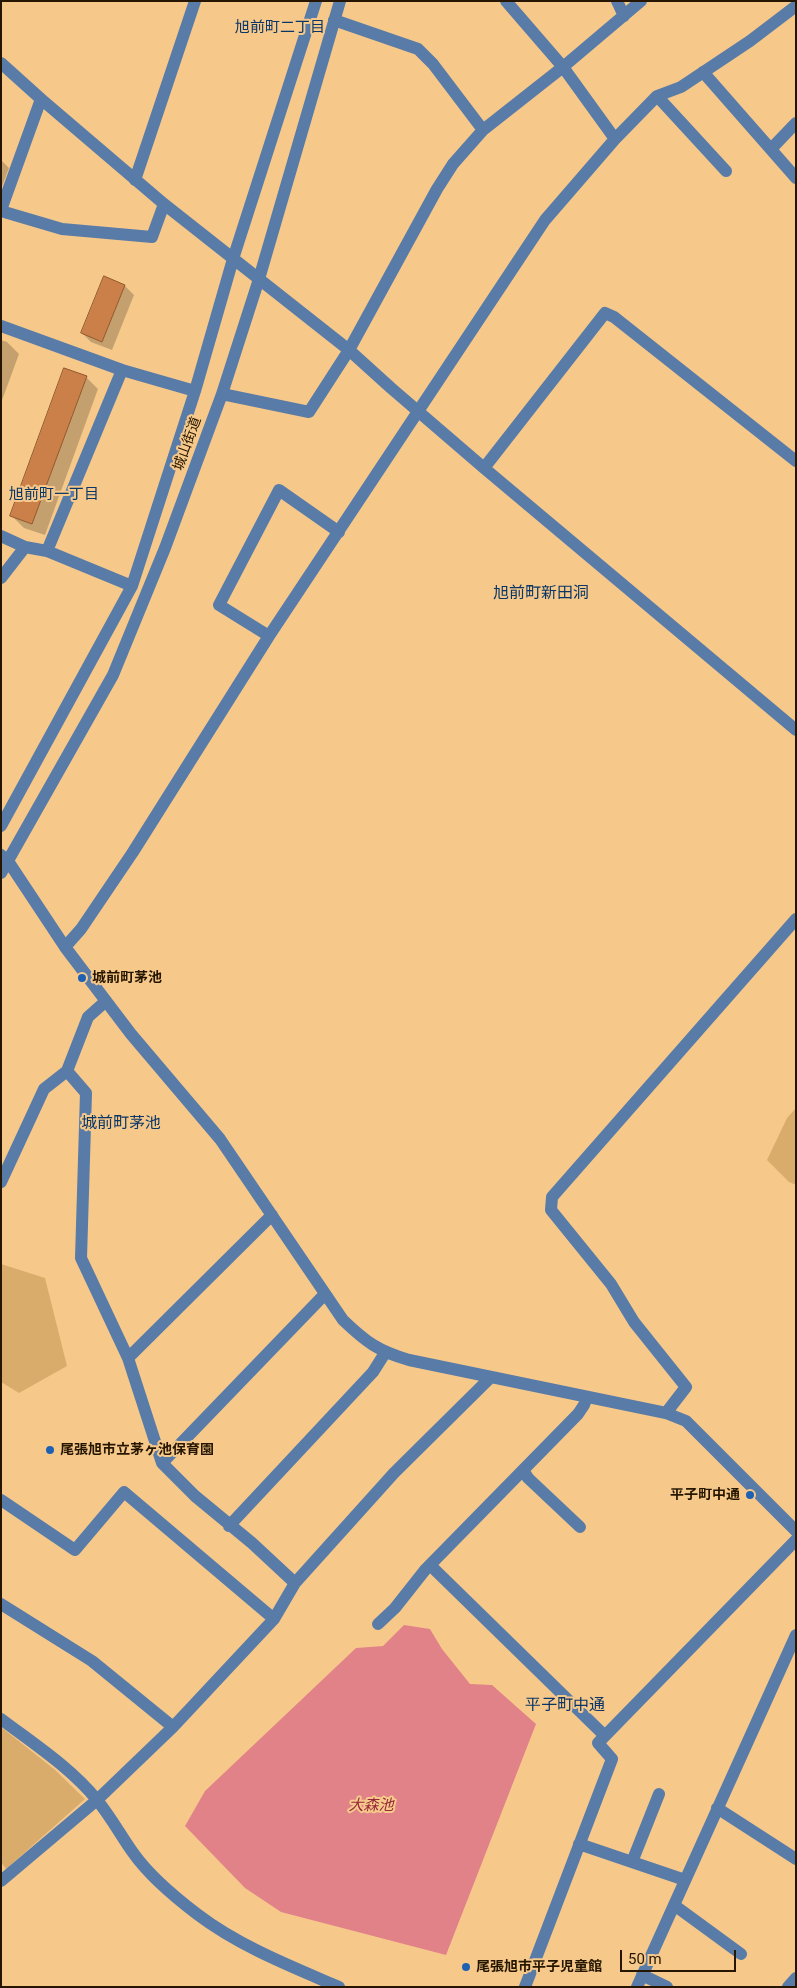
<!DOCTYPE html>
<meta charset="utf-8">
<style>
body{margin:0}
#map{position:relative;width:797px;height:1988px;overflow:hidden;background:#f6c98b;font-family:Roboto,sans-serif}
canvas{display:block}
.frame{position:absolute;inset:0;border:2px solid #261600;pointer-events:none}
.scale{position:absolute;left:620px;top:1950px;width:116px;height:22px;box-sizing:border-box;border:2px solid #261600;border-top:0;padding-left:6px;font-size:15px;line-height:18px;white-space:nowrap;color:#261600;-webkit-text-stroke:4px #f6c98b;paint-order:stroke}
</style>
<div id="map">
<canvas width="797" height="1988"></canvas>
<div class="frame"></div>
<div class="scale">50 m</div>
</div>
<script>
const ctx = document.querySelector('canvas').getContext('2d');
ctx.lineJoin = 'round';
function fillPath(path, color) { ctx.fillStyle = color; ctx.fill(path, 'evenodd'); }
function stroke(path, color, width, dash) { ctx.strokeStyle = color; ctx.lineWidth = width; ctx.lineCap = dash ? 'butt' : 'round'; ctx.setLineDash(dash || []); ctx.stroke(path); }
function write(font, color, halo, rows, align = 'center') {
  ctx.font = font + ' Roboto,"Noto Sans JP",sans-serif'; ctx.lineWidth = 4; ctx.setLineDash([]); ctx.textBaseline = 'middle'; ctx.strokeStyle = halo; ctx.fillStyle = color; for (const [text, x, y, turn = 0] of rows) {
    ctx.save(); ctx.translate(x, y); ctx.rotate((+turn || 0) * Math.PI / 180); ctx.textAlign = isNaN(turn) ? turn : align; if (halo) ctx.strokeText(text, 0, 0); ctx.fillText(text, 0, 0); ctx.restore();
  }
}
const green = new Path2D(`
 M796,1108V1185L789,1182L767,1160L787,1118Z
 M1,1264L45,1278L67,1366L19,1393L1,1382Z
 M1,1727L54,1769L85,1799L6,1869L1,1862Z`);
const water = new Path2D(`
 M404,1625L430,1629L442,1649L470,1684L492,1685L536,1724L446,1955L281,1912L245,1888L185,1826L205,1791L356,1648L383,1646Z`);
const shadow = new Path2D(`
 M1,160L9,168L1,189Z
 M125,286L134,295L112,350L91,342L82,333Z
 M1,340L7,342L19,354L1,403Z
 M86,377L98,389L45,535L24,528L11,515Z`);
const building = new Path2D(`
 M104,276L125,285L102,342L81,333Z
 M64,368L87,376L32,524L10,516Z`);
const minor = new Path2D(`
 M506,1L563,67L615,139
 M617,1L624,16
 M334,20L418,49L433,64L483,130
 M1,63L41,99L164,204L349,350L391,388L484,468L796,730
 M703,72L796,178
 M657,96L726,171
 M771,149L796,123
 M135,180L195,1
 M1,210L41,99
 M1,211L62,229L152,237L164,204
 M1,326L122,370L195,391
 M222,394L309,412L349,350L437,189L453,164L483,130L563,67L641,1
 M484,468L605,313L614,317L796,461
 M1,536L25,547L47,551L132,586
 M47,551L122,370
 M1,578L25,547
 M269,636L219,605L279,490L339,532
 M1,826L132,586L195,391L233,259L316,1
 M1,855L8,861L65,947L131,1034L220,1139L343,1320C366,1342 378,1351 409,1360L666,1413L686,1421L796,1531
 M1,873L113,675L165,548L222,394L259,279L340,1
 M65,947L81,929L133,852L269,636L545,220L615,139L657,96L681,87L750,41L796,6
 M67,1071L86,1093L81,1258L128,1358L162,1463L195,1496L252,1543L295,1583
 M1,1182L44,1089L67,1071L88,1017L106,1001
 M128,1358L272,1215
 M666,1413L686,1387L634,1322L611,1284L551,1210L552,1197L796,919
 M162,1463L325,1294
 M523,1470L528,1478L580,1527
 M1,1500L75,1550L124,1492L274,1619
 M229,1526L373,1372L385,1353
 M430,1565L604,1735
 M1,1604L92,1661L173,1727
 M378,1624L395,1608L425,1570L578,1414L584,1405L587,1397
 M1,1719C34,1744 71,1768 97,1800C111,1817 121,1836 134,1854C149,1875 176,1898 197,1914C239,1946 290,1966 339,1987
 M717,1808L796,1859
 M579,1844L685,1880
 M632,1862L659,1794
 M1,1881L97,1800L173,1727L274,1619L295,1583L394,1473L491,1377
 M674,1905L741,1954
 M642,1975L667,1987
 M525,1987L612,1759L598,1743L796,1540
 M637,1987L796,1635
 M788,1987L796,1978`);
const markers = [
 [82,978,5,"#1e61b2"],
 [50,1450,5,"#1e61b2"],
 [750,1495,5,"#1e61b2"],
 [466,1967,5,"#1e61b2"]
];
const streetNames = [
 ["城山街道",188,444,-70]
];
const poiNames = [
 ["城前町茅池",92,978],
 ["尾張旭市立茅ヶ池保育園",60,1450],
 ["平子町中通",740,1495,"right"],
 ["尾張旭市平子児童館",476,1967]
];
const neighbourhoodNames = [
 ["旭前町二丁目",280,28],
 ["旭前町一丁目",54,495]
];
const waterNames = [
 ["大森池",371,1806]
];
const quarterNames = [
 ["旭前町新田洞",541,594],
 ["城前町茅池",121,1124],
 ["平子町中通",565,1706]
];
fillPath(green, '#d9ac6c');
fillPath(water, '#e18289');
fillPath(shadow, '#0003');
fillPath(building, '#cb8049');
stroke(building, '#91582e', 1);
stroke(minor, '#597ba8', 12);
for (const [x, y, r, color] of markers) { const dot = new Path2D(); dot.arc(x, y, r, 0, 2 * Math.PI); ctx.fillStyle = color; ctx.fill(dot); stroke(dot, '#f6c98b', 2); }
write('14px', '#261600', '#f6c98b', streetNames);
write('bold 14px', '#261600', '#f6c98b', poiNames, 'left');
write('15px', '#093567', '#f6c98b', neighbourhoodNames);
write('italic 15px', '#97273b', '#f6c98b', waterNames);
write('16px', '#093567', '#f6c98b', quarterNames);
</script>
